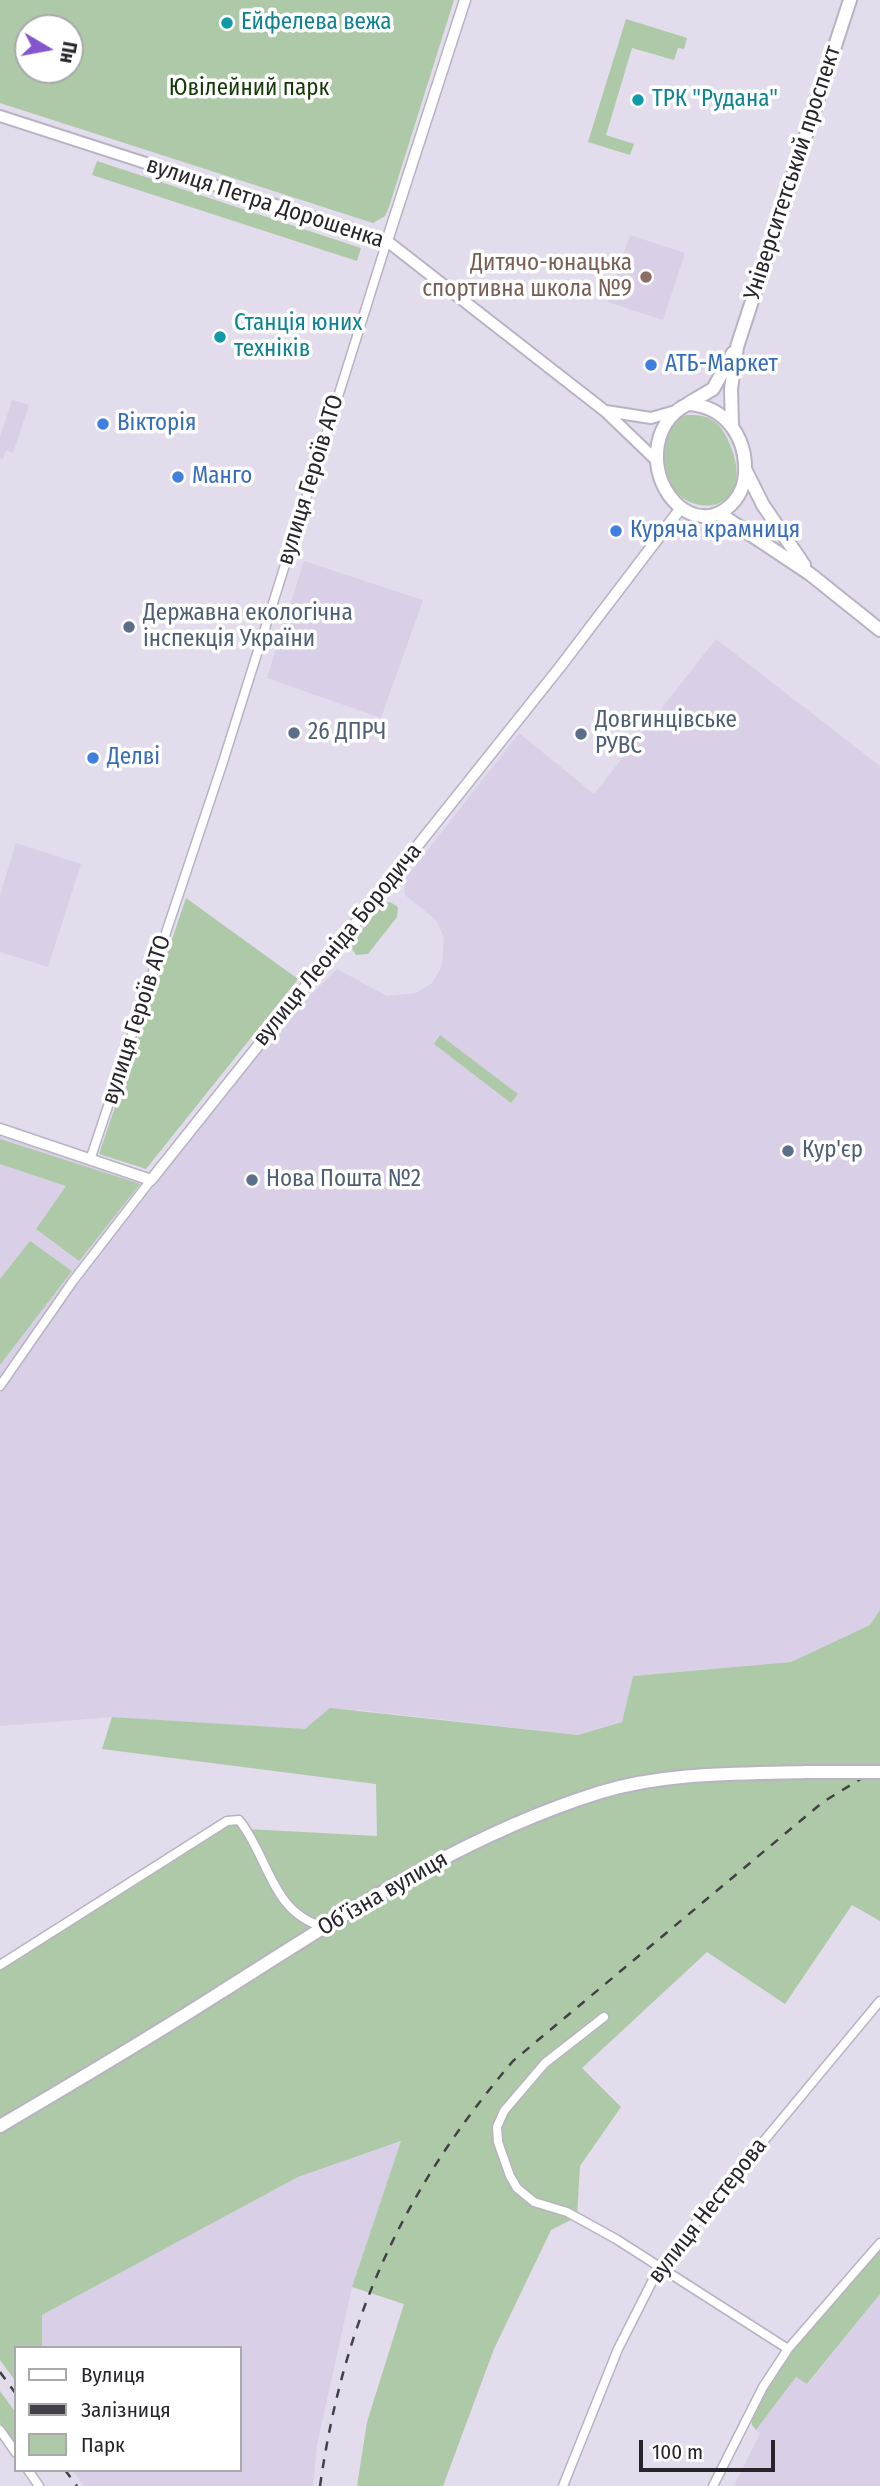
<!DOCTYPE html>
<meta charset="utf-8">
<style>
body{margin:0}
#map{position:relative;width:880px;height:2486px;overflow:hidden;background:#e2dced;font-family:"Fira Sans Condensed",sans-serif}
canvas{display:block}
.legend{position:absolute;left:14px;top:2346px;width:228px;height:126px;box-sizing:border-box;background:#fff;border:2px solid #a9a8aa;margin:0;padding:9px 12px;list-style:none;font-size:21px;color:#27252b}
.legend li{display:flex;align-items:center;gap:14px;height:35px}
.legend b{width:35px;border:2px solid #a9a8aa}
.north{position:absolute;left:14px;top:14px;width:70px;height:70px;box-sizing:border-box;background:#fff;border:2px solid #a9a8aa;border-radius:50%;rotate:100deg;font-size:19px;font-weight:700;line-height:28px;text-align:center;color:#27252b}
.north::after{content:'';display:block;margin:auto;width:24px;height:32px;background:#8456ce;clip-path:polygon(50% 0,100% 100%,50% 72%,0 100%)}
.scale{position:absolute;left:639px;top:2440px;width:136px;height:32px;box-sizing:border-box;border:4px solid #27252b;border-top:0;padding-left:9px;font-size:21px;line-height:24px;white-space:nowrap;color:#27252b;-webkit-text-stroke:5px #fff;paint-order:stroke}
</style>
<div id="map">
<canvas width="880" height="2486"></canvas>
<ul class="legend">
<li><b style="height:9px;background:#fff"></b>Вулиця</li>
<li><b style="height:9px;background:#434048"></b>Залізниця</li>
<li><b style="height:19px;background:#aec9a7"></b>Парк</li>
</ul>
<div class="north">Пн</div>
<div class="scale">100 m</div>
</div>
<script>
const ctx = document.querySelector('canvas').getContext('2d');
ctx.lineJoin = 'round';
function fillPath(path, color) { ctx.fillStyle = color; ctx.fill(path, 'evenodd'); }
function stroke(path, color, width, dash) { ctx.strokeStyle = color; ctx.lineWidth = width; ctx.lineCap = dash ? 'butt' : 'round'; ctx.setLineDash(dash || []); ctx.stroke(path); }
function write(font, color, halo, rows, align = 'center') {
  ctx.font = font + ' "Fira Sans Condensed",sans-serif'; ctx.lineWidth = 7; ctx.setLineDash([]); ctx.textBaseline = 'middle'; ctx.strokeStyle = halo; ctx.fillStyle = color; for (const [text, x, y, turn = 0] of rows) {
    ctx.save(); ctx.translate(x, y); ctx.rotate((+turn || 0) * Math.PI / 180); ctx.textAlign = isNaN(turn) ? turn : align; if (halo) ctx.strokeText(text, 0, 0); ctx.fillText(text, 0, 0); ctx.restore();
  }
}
const built = new Path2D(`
 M630,235L685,253L663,320L608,302Z
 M12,400L29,405L13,453L6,450L3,459H0V437Z
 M304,561L423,600L381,718L267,678Z
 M716,639L880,766V1610L870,1625L791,1662L633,1676L622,1722L578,1735L358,1710L315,1730L112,1717L0,1726V1135L143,1182L107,1236L251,1053L337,969L387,996L416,993L432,983L442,966L444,937L436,920L405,895L404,880L519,733L594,794Z
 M16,843L81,864L48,967L0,952V895Z
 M402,2141L352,2287L317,2445L313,2486H84L72,2470H240V2348H42V2315L298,2177Z
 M880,2294V2486H734L760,2433L756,2430L796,2376L808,2384Z`);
const green = new Path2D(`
 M0,0H454L389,207L385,216L373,223L0,103ZM28,28H70V70H28Z
 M626,19L687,38L684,49L678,48L674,60L632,48L606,135L634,144L630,155L588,142Z
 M97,161L361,248L357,261L92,175Z
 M686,415C708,414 719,420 728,440C771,534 640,523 664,432L678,418Z
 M186,898L298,979L146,1169L99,1154Z
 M390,902L398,907L397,917L368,954L356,955L352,949L353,941L383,904Z
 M440,1035L518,1094L511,1103L434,1044Z
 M0,1139L140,1184L79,1261L36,1229L66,1186L0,1164Z
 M30,1241L72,1271L0,1365V1279Z
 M880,1610V1921L852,1905L785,2004L707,1952L582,2068L621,2107L580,2166L577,2217L551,2230L494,2349L443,2486H357L367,2422L404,2304L352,2287L401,2141L298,2177L42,2315V2348H16V2382L0,2360V1965L227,1821L239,1820L247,1829L377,1836L376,1784L102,1749L112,1717L305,1729L330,1708L578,1735L622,1722L633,1676L791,1662L870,1625Z
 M880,2250V2294L807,2384L796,2377L756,2430L752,2425C751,2387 852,2282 880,2250Z
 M0,2391L16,2413V2445L0,2423Z`);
const minor = new Path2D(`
 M90,1160L222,765L387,241
 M0,1386L73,1281L151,1180
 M0,1965L227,1821L239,1820C269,1857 271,1913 324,1927
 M604,2017L545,2063L504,2111L497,2127L498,2142L510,2176L517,2188L534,2202L567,2212L616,2239L788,2349
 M0,2430L16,2453
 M28,2470L39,2486
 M563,2486L618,2349L660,2266L880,2001
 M713,2486L763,2387L788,2349L880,2243`);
const tertiary = new Path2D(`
 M387,241L465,0
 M0,1129L151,1180L560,667L681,508`);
const secondary = new Path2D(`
 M0,116L387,241L605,411L657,461
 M606,411L651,418L672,412`);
const primary = new Path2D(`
 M689,403L713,389L733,353
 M688,404C725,406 747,437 745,474C743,506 709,530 680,507C647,480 649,422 688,404Z
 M732,425L731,389L737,347L850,0
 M746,471L763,505L804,565
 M720,514L810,574L880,630
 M0,2126C73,2083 146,2040 218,1994C340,1917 462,1835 601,1792C667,1772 738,1774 806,1772`);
const rail = new Path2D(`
 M0,2372L16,2394
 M65,2470L77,2486
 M320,2486C344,2318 403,2190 513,2061L823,1802L880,1767`);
const primaryBridge = new Path2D(`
 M806,1772H880`);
const markers = [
 [227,23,7,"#0f9aa8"],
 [638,100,7,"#0f9aa8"],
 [646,277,7,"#8d6e63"],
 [220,337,7,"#0f9aa8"],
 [651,365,7,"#3f7fe0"],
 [103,424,7,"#3f7fe0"],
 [178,477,7,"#3f7fe0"],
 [616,531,7,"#3f7fe0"],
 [129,627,7,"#5c6f8a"],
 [294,733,7,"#5c6f8a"],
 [581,734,7,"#5c6f8a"],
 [93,758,7,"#3f7fe0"],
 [788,1151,7,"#5c6f8a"],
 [252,1180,7,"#5c6f8a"]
];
const cultureNames = [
 ["Ейфелева вежа",241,23],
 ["ТРК \"Рудана\"",652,100],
 ["Станція юних",234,324],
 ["техніків",234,350]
];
const parkNames = [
 ["Ювілейний парк",249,89]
];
const streetNames = [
 ["Університетський проспект",793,173,-72],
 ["вулиця Петра Дорошенка",265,203,18],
 ["вулиця Героїв АТО",311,480,-73],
 ["вулиця Леоніда Бородича",338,945,-51],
 ["вулиця Героїв АТО",137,1020,-72],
 ["Обʼїзна вулиця",383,1894,-30],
 ["вулиця Нестерова",708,2211,-52]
];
const educationNames = [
 ["Дитячо-юнацька",632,264],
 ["спортивна школа №9",632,290]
];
const shopNames = [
 ["АТБ-Маркет",665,365],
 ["Вікторія",117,424],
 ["Манго",192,477],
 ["Куряча крамниця",630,531],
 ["Делві",107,758]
];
const serviceNames = [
 ["Державна екологічна",143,614],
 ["інспекція України",143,640],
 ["Довгинцівське",595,721],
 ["РУВС",595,747],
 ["26 ДПРЧ",308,733],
 ["Кур'єр",802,1151],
 ["Нова Пошта №2",266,1180]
];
fillPath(built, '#d9d0e8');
fillPath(green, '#aec9a7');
stroke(minor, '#b8b2c2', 11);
stroke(tertiary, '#b8b2c2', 13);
stroke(secondary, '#b8b2c2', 14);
stroke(primary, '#b8b2c2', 16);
stroke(minor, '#fff', 8);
stroke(tertiary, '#fff', 10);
stroke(secondary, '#fff', 10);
stroke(primary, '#fff', 12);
stroke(rail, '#434048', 2.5, [9, 9]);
stroke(primaryBridge, '#b8b2c2', 16, []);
stroke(primaryBridge, '#fff', 12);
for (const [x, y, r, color] of markers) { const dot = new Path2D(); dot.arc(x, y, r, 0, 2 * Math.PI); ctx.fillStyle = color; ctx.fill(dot); stroke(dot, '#fff', 2.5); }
write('23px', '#0d838f', '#fff', cultureNames, 'left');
write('23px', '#143806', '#fff', parkNames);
write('23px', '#27252b', '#fff', streetNames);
write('23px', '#785e54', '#fff', educationNames, 'right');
write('23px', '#366cbe', '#fff', shopNames, 'left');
write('23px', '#4e5e75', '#fff', serviceNames, 'left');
</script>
